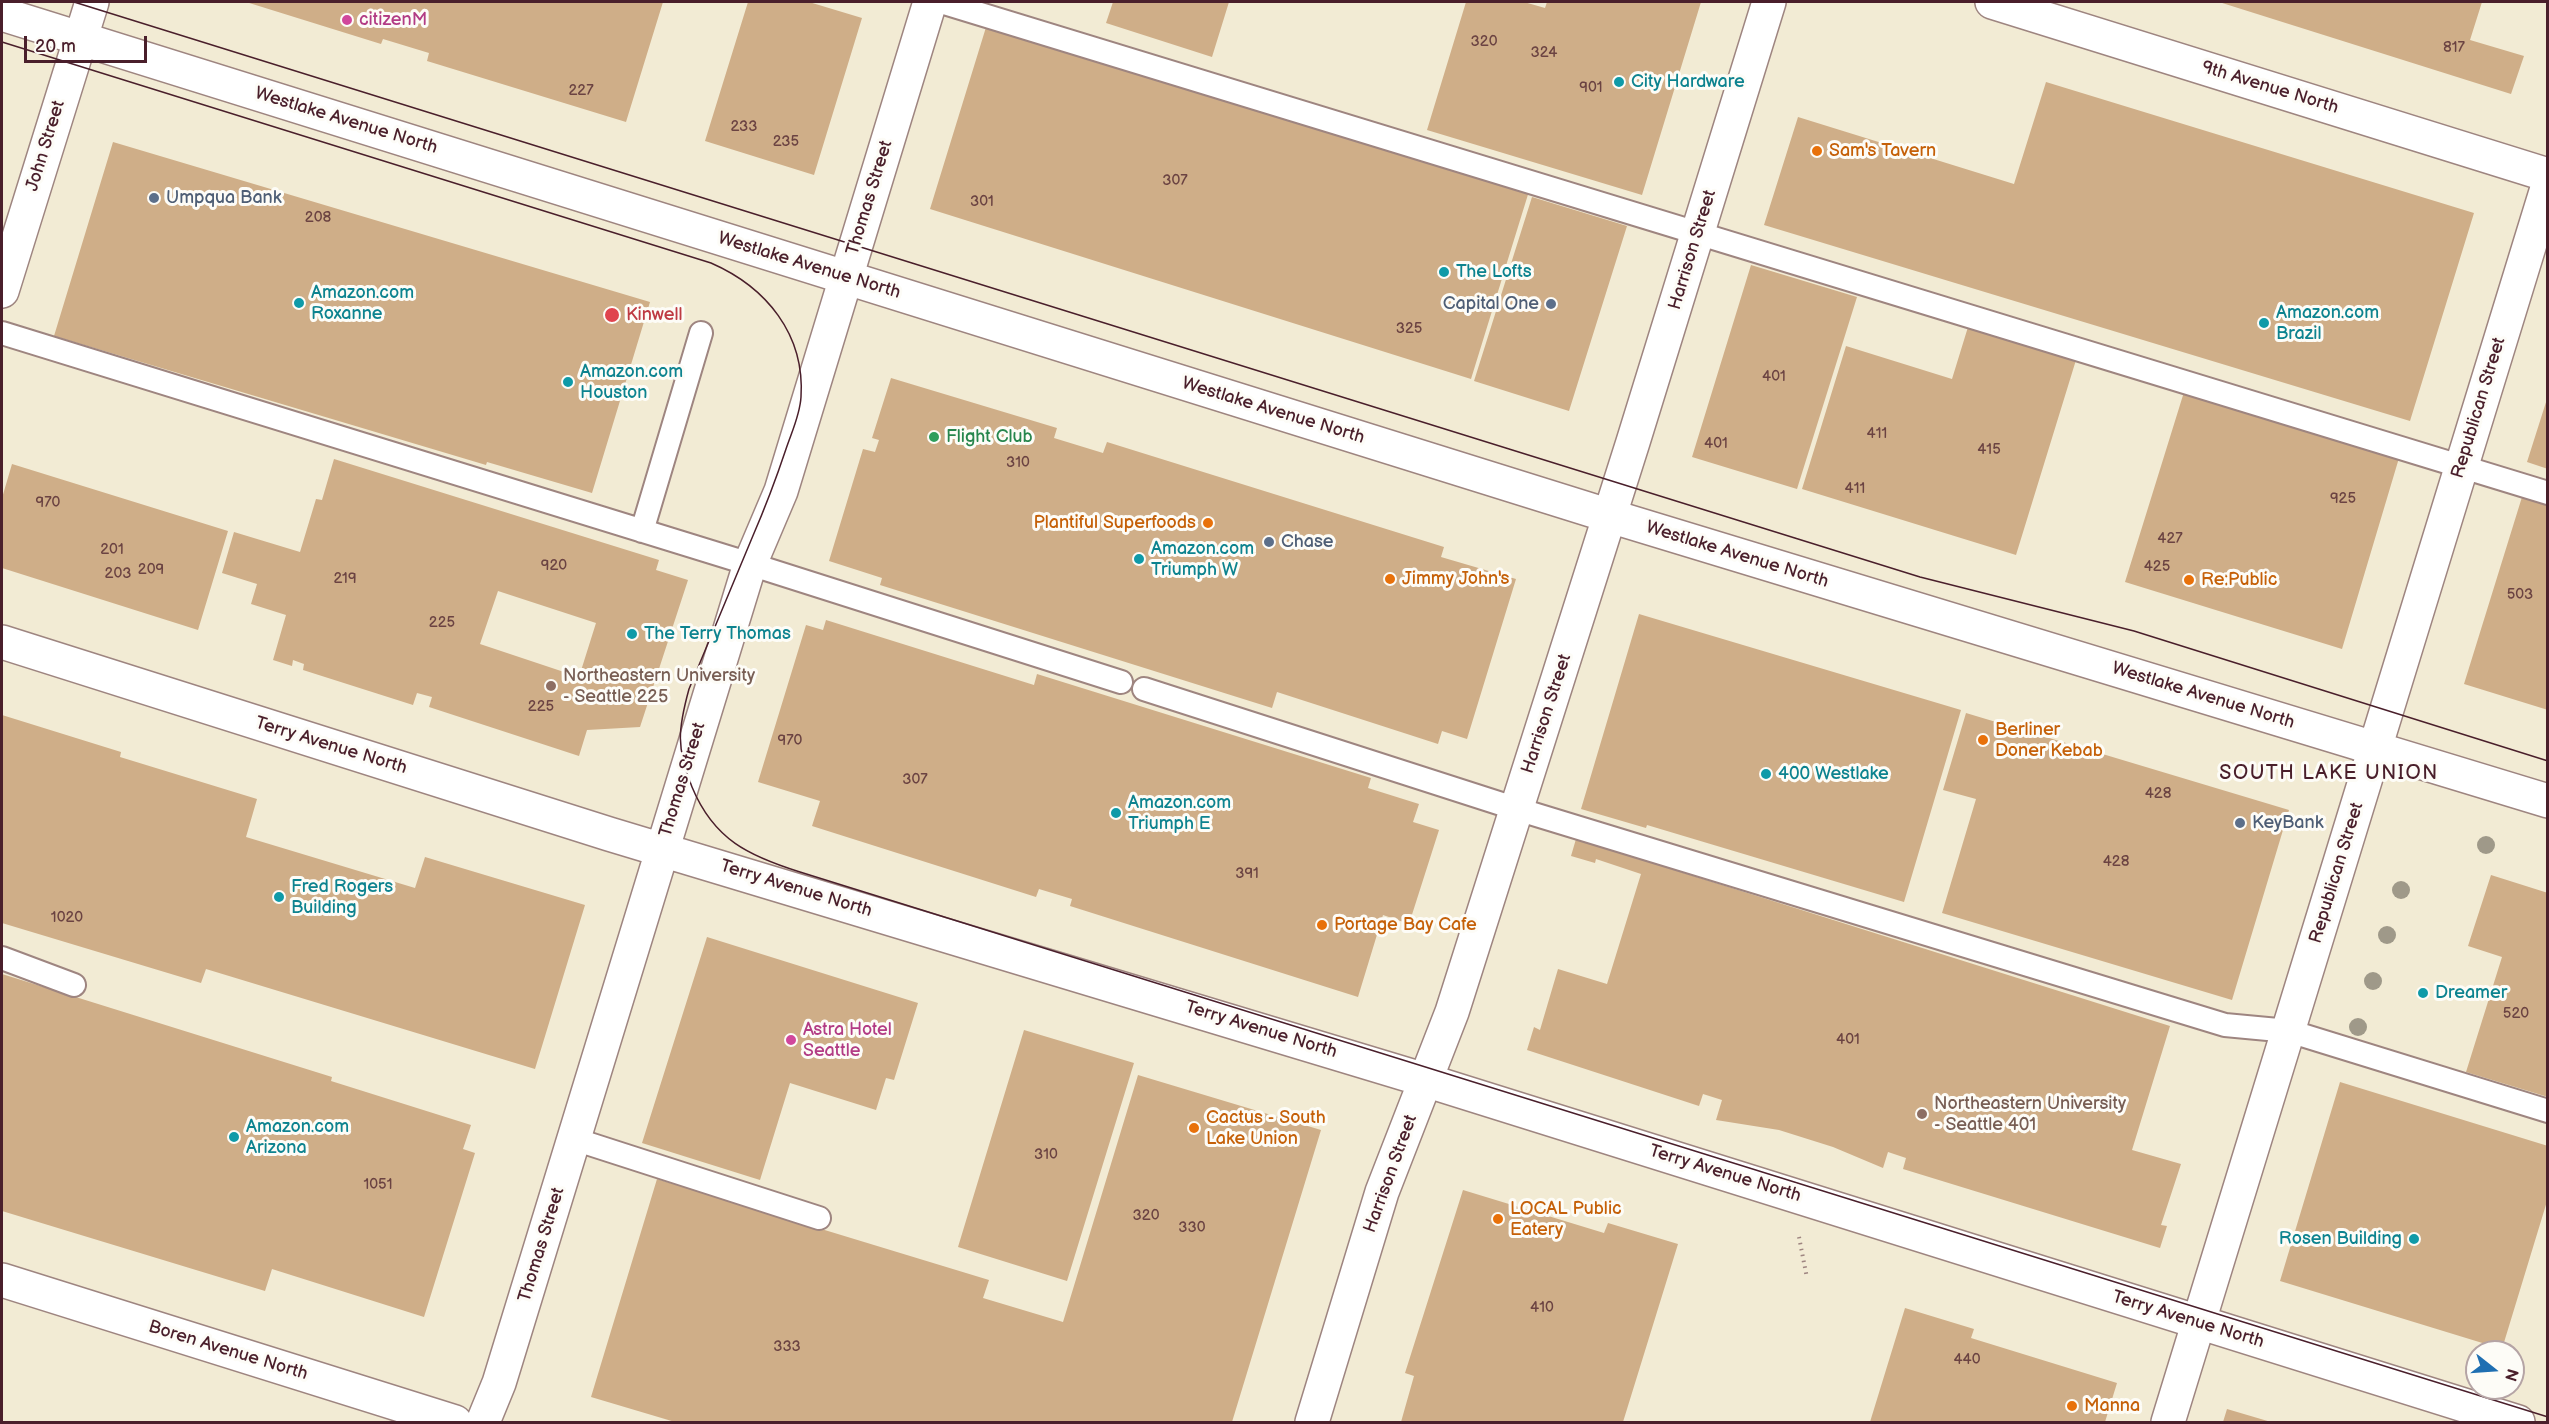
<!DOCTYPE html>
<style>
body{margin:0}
#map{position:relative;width:2549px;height:1424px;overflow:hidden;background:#f2ebd4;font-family:"Balsamiq Sans",sans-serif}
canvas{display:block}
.frame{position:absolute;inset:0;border:3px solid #4a1f2b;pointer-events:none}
.north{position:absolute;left:2465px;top:1340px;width:60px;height:60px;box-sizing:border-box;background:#fdfcf7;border:2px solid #b5a4a5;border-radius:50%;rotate:107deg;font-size:16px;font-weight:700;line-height:24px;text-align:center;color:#4a1f2b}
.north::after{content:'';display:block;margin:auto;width:21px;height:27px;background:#1f6fb2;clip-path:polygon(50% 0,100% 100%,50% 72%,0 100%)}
.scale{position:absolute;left:24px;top:36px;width:123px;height:27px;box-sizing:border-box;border:3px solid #4a1f2b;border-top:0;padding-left:8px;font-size:18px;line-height:21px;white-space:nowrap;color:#4a1f2b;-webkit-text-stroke:4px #fdfcf7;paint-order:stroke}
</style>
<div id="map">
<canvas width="2549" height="1424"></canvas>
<div class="frame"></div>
<div class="north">N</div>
<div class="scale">20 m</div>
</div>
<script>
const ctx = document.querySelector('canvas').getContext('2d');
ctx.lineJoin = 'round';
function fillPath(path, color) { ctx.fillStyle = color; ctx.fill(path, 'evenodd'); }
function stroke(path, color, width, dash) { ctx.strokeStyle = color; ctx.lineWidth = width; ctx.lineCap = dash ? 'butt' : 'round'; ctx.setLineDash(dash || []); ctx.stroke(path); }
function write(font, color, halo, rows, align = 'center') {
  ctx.font = font + ' "Balsamiq Sans",sans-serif'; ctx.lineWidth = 6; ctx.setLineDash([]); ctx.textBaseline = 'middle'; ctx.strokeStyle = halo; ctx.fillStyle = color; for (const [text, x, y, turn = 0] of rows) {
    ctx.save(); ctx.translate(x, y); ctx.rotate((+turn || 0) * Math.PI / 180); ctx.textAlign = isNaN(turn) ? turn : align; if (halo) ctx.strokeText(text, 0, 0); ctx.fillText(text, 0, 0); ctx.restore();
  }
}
const building = new Path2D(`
 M246,2H663L626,122L427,61L429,53L383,39L381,44Z
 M748,2H809L862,18L814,175L705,141Z
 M1113,2H1229L1212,57L1106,23Z
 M1466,2H1524L1545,8L1547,2H1701L1642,195L1427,130Z
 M2219,2H2482L2470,40L2524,56L2511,94Z
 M987,24L1530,188L1471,379L930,209Z
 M2046,82L2474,213L2410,421L1764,225L1798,117L2014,184Z
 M113,142L650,302L592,493L487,462L486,465L54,336Z
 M1532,197L1627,226L1569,411L1474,381Z
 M1751,265L1857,297L1797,489L1692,457Z
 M1968,327L2076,360L2016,555L1802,489L1846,346L1952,379Z
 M891,378L1057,428L1054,438L1103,453L1107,442L1444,547L1441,557L1516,579L1467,739L1442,731L1438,744L1277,692L1272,708L880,585L882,578L829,561L863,449L875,452L879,440L872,438Z
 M2184,392L2399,458L2342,649L2125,582Z
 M2547,399H2548V469L2527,462Z
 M334,459L659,560L656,570L688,580L640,727L587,730L579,756L429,707L432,697L417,693L413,705L303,670L304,664L293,660L292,666L273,660L286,615L251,604L257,584L222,573L234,532L300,552L316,499L322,500ZM498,591L596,623L579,677L480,644Z
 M12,464L228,531L198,630L2,568V498Z
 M2522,497L2548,505V710L2464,684Z
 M1639,614L1961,710L1904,902L1647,825L1646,828L1581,809Z
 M826,620L1034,685L1037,674L1371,778L1368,788L1419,804L1413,822L1439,830L1409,924L1383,915L1358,997L1070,906L1072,899L1039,889L1036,897L812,826L820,801L758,782L806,625L823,630Z
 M1966,713L2289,810L2232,1000L1942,913L1976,799L1943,790Z
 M2,715L121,752L120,757L257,799L246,837L415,888L425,857L585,905L535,1069L206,969L201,983L2,923Z
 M1576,839L2170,1026L2132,1150L2181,1164L2161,1225L2167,1226L2160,1248L1903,1169L1906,1158L1888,1152L1883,1168L1833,1147L1779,1130L1716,1120L1722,1100L1703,1094L1699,1106L1527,1050L1534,1027L1540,1030L1558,969L1607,984L1641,874L1596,859L1595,863L1571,856Z
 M2491,875L2548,893V1097L2466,1072L2502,957L2468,946Z
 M707,937L918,1003L894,1080L886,1078L876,1110L790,1083L760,1180L642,1143Z
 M2,974L332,1077L331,1081L471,1125L463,1149L475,1153L424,1317L272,1269L265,1291L2,1211Z
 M1024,1030L1134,1063L1067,1281L958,1247Z
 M1138,1075L1321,1130L1232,1422H675L591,1397L657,1179L989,1280L983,1298L1063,1322Z
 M2340,1082L2548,1146V1198L2502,1349L2280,1281Z
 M1463,1190L1604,1233L1608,1223L1678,1244L1623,1422H1401L1414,1376L1405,1373Z
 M1905,1308L1974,1329L1971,1338L2117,1383L2105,1422H1870Z
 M2227,1409L2271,1422H2223Z`);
const path = new Path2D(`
 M1799,1237L1807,1278`);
const lane = new Path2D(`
 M941,2L2548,493
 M2,333L750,564L1121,682
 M642,531L701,333
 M1144,689L1517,809L2225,1025L2289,1031L2548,1111
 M2,958L74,985
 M574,1139L819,1218`);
const street = new Path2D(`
 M2,291L92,2
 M2,642L609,834L1425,1080L2518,1422
 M2,1280L455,1422
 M483,1422L499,1383L750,564L781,491L930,2
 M1312,1422L1382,1192L1452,1012L1633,442L1769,2`);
const secondary = new Path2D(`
 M1992,2L2548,175
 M2,14L1610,516L2548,801
 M2168,1422L2548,185`);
const tram = new Path2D(`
 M74,2L1920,577L2134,631L2548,761
 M2,42L711,263C766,287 805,334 801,397C800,415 792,431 786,449C776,479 765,508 752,538C731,588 710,638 689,689C678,729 676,748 692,787C714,840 749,856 800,872L2548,1417`);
const trees = [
 [2486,845],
 [2401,890],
 [2387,935],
 [2373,981],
 [2358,1027]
];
const markers = [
 [347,20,6,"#d1479c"],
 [1619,82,6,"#0f9aa8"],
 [1817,151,6,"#e8710a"],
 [154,198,6,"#5c6f8a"],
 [1444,272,6,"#0f9aa8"],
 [299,303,6,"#0f9aa8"],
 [1551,304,6,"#5c6f8a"],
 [612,315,8,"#e0444e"],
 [2264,323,6,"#0f9aa8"],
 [568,382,6,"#0f9aa8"],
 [934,437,6,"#2e9e5b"],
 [1208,523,6,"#e8710a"],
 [1269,542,6,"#5c6f8a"],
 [1139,559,6,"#0f9aa8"],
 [1390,579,6,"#e8710a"],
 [2189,580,6,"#e8710a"],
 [632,634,6,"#0f9aa8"],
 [551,686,6,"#8d6e63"],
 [1983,740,6,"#e8710a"],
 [1766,774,6,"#0f9aa8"],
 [1116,813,6,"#0f9aa8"],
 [2240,823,6,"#5c6f8a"],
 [279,897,6,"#0f9aa8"],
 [1322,925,6,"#e8710a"],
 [2423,993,6,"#0f9aa8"],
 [791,1040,6,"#d1479c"],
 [1922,1114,6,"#8d6e63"],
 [1194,1128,6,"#e8710a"],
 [234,1137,6,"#0f9aa8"],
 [1498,1219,6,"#e8710a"],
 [2414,1239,6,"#0f9aa8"],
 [2072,1406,6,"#e8710a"]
];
const numberNames = [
 ["320",1484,42],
 ["817",2454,48],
 ["324",1544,53],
 ["901",1591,88],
 ["227",581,91],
 ["233",744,127],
 ["235",786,142],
 ["307",1175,181],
 ["301",982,202],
 ["208",318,218],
 ["325",1409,329],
 ["401",1774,377],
 ["411",1877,434],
 ["401",1716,444],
 ["415",1989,450],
 ["310",1018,463],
 ["411",1855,489],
 ["925",2343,499],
 ["970",48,503],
 ["427",2170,539],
 ["201",112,550],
 ["920",554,566],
 ["425",2157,567],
 ["209",151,570],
 ["203",118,574],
 ["219",345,579],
 ["503",2520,595],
 ["225",442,623],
 ["225",541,707],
 ["970",790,741],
 ["307",915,780],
 ["428",2158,794],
 ["428",2116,862],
 ["391",1247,874],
 ["1020",67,918],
 ["520",2516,1014],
 ["401",1848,1040],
 ["310",1046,1155],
 ["1051",378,1185],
 ["320",1146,1216],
 ["330",1192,1228],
 ["410",1542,1308],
 ["333",787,1347],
 ["440",1967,1360]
];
const hotelNames = [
 ["citizenM",359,20],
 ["Astra Hotel",803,1030],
 ["Seattle",803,1051]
];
const cultureNames = [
 ["City Hardware",1631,82],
 ["The Lofts",1456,272],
 ["Amazon.com",311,293],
 ["Roxanne",311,314],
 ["Amazon.com",2276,313],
 ["Brazil",2276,334],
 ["Amazon.com",580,372],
 ["Houston",580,393],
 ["Amazon.com",1151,549],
 ["Triumph W",1151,570],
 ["The Terry Thomas",644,634],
 ["400 Westlake",1778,774],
 ["Amazon.com",1128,803],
 ["Triumph E",1128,824],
 ["Fred Rogers",291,887],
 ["Building",291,908],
 ["Dreamer",2435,993],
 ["Amazon.com",246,1127],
 ["Arizona",246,1148],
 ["Rosen Building",2402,1239,"right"]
];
const streetNames = [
 ["9th Avenue North",2270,88,17],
 ["Westlake Avenue North",346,121,17],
 ["John Street",46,146,-73],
 ["Thomas Street",870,198,-73],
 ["Harrison Street",1693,250,-73],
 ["Westlake Avenue North",809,266,17],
 ["Republican Street",2479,408,-73],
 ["Westlake Avenue North",1273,411,17],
 ["Westlake Avenue North",1737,555,17],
 ["Westlake Avenue North",2203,696,17],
 ["Harrison Street",1547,714,-72],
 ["Terry Avenue North",331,746,17],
 ["Thomas Street",683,780,-73],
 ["Republican Street",2337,873,-73],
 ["Terry Avenue North",796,889,17],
 ["Terry Avenue North",1261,1030,17],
 ["Harrison Street",1391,1174,-70],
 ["Terry Avenue North",1725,1174,17],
 ["Thomas Street",542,1245,-73],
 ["Terry Avenue North",2188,1320,17],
 ["Boren Avenue North",228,1351,17]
];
const foodNames = [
 ["Sam's Tavern",1829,151],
 ["Plantiful Superfoods",1196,523,"right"],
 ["Jimmy John's",1402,579],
 ["Re:Public",2201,580],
 ["Berliner",1995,730],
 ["Doner Kebab",1995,751],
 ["Portage Bay Cafe",1334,925],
 ["Cactus - South",1206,1118],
 ["Lake Union",1206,1139],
 ["LOCAL Public",1510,1209],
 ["Eatery",1510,1230],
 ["Manna",2084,1406]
];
const serviceNames = [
 ["Umpqua Bank",166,198],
 ["Capital One",1539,304,"right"],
 ["Chase",1281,542],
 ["KeyBank",2252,823]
];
const healthNames = [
 ["Kinwell",626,315]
];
const leisureNames = [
 ["Flight Club",946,437]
];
const educationNames = [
 ["Northeastern University",563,676],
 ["- Seattle 225",563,697],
 ["Northeastern University",1934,1104],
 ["- Seattle 401",1934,1125]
];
const neighbourhoodNames = [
 ["SOUTH LAKE UNION",2329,774]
];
fillPath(building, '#cfae88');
stroke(lane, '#9e8580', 26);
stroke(street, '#9e8580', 36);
stroke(secondary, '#9e8580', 36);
stroke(path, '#9e8580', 4, [1.5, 4.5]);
stroke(lane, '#fff', 22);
stroke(street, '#fff', 33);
stroke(secondary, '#fff', 33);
stroke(tram, '#4a1f2b', 1.5);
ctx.fillStyle = '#9f9989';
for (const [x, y] of trees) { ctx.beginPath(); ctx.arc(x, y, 9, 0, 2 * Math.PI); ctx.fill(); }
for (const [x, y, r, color] of markers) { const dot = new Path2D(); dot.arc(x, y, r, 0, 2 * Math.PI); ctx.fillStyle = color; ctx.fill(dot); stroke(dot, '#fdfcf7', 2); }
write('15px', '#6b4342', null, numberNames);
write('18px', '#b23c85', '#fdfcf7', hotelNames, 'left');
write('18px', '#0d838f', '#fdfcf7', cultureNames, 'left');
write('18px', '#4a1f2b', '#fdfcf7', streetNames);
write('18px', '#c56008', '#fdfcf7', foodNames, 'left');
write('18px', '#4e5e75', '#fdfcf7', serviceNames, 'left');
write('18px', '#be3a42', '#fdfcf7', healthNames, 'left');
write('18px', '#27864d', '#fdfcf7', leisureNames, 'left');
write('18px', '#785e54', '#fdfcf7', educationNames, 'left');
ctx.letterSpacing = '1.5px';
write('20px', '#4a1f2b', '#fdfcf7', neighbourhoodNames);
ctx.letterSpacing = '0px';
</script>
